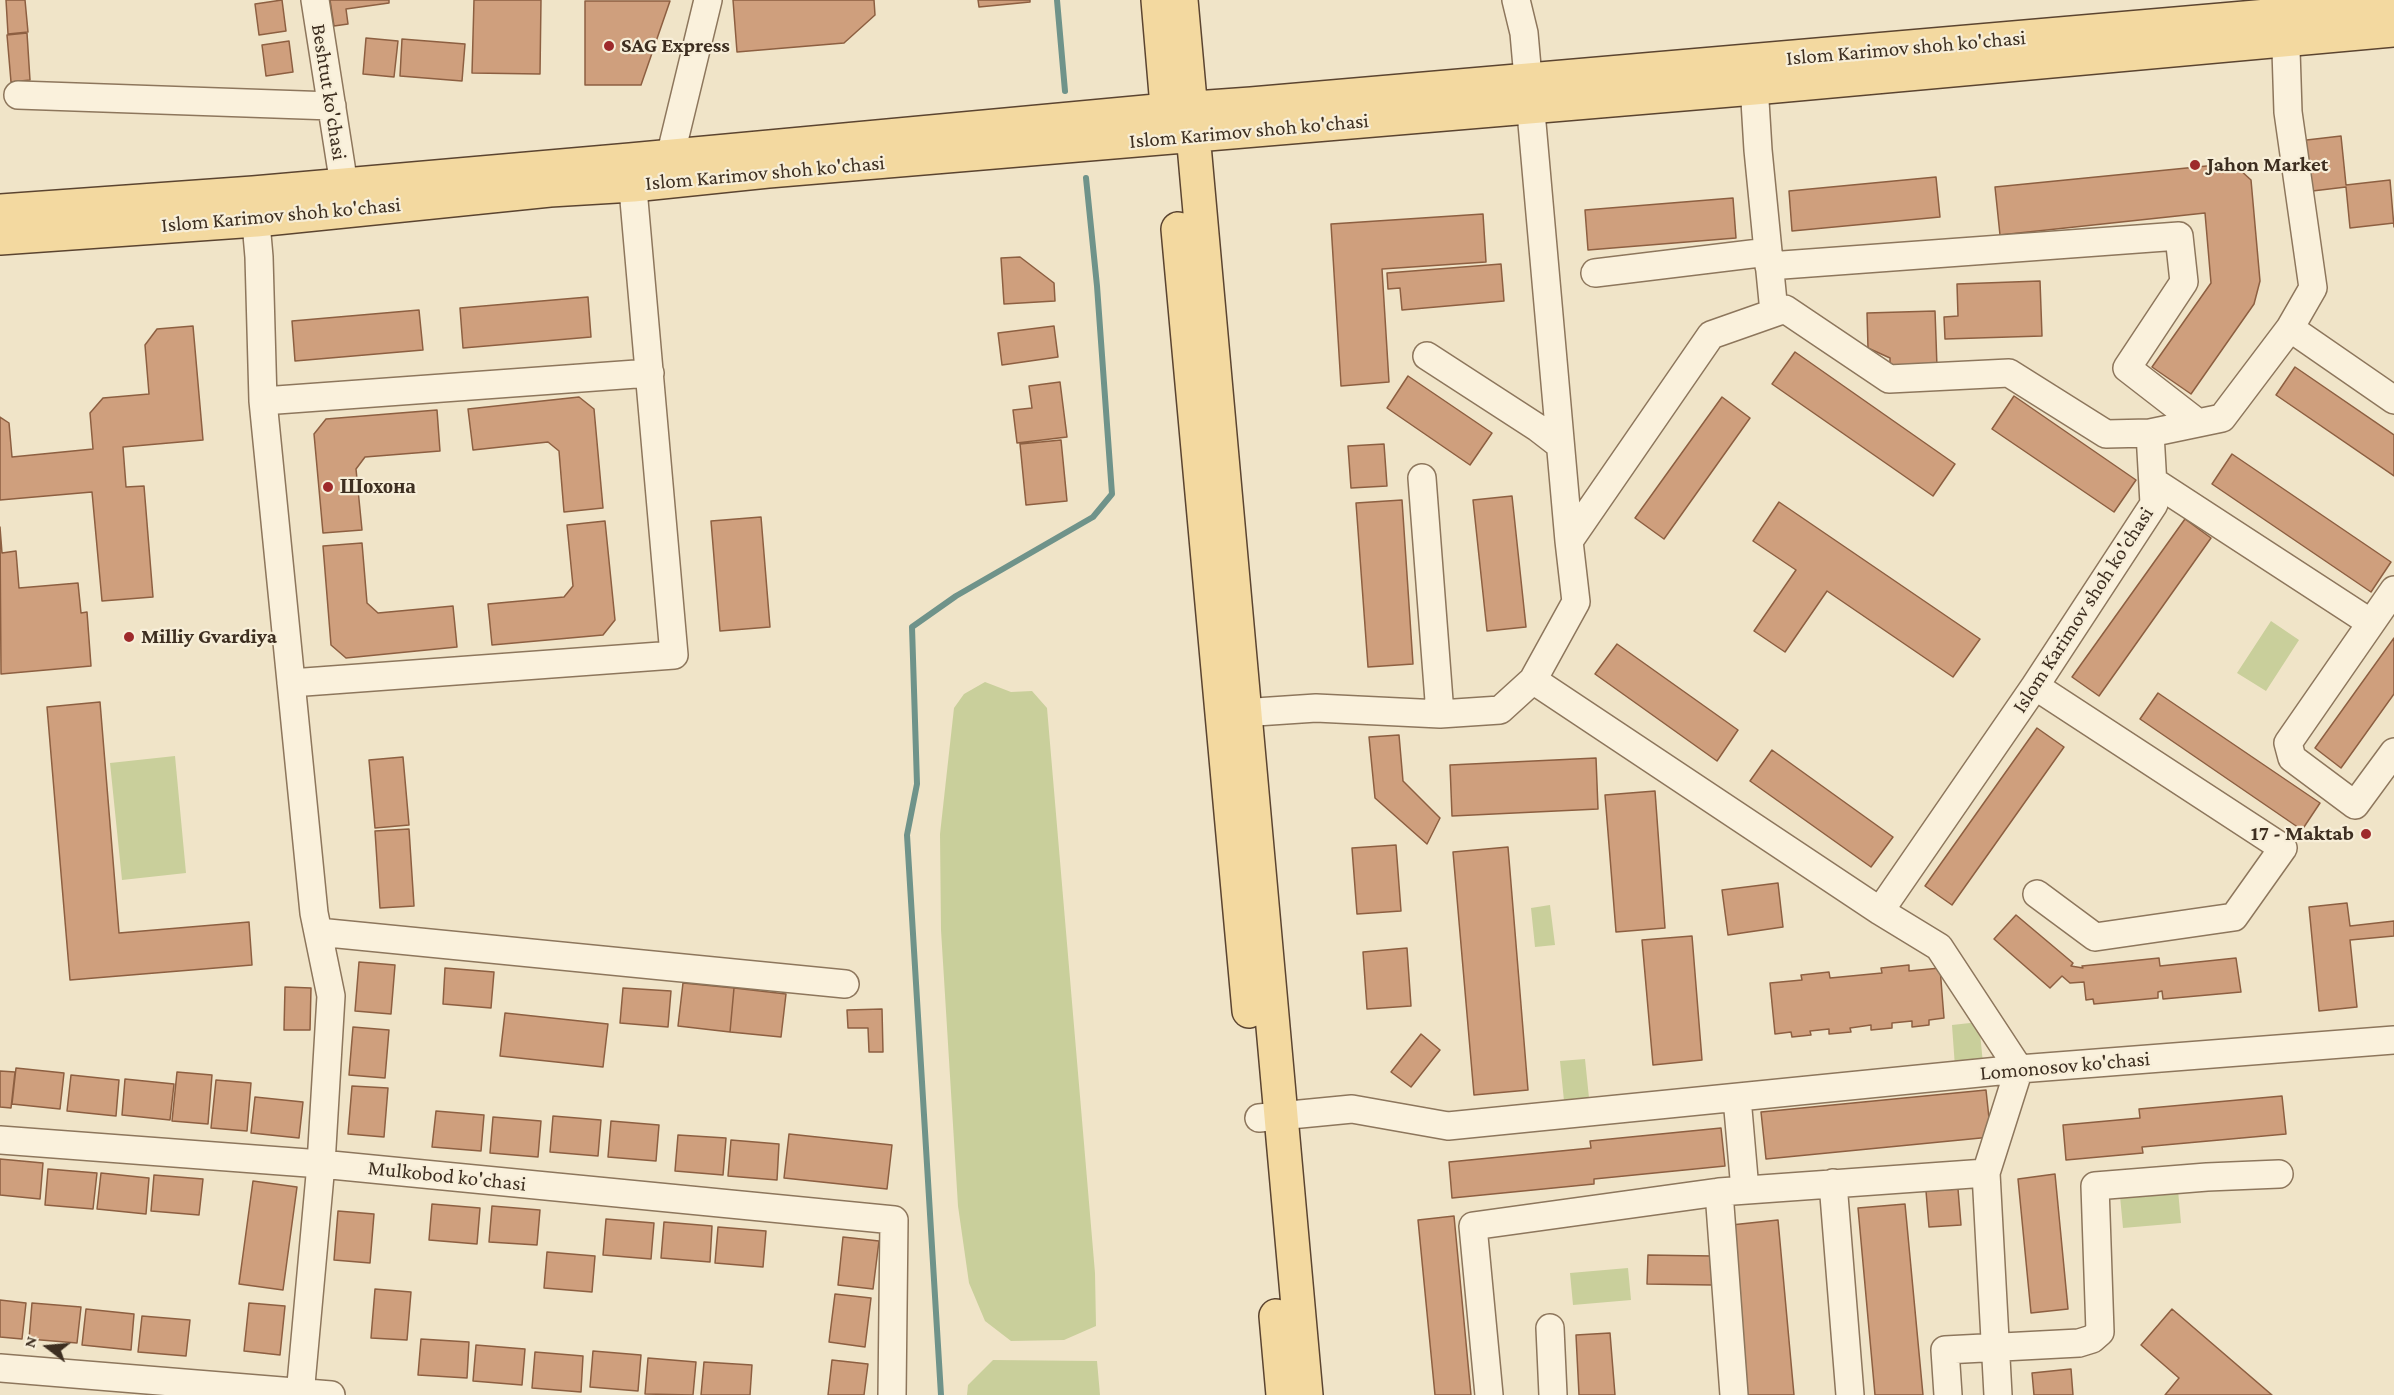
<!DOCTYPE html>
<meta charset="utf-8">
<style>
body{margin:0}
#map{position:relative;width:2394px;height:1395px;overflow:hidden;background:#f0e4c8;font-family:"Crimson Pro",serif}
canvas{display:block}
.north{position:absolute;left:18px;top:1317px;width:60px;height:60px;-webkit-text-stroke:4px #f7eed8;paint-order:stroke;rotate:286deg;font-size:16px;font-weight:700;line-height:24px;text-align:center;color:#3d2e20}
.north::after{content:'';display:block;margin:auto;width:21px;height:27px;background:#3d2e20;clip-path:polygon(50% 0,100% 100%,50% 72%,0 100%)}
</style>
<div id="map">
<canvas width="2394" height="1395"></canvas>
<div class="north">N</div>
</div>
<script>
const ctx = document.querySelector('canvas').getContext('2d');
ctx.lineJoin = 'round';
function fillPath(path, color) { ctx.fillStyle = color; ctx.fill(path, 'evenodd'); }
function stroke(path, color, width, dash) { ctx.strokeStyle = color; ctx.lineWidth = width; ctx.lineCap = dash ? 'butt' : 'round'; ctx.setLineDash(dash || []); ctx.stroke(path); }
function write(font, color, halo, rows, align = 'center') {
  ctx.font = font + ' "Crimson Pro",serif'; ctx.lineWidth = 4.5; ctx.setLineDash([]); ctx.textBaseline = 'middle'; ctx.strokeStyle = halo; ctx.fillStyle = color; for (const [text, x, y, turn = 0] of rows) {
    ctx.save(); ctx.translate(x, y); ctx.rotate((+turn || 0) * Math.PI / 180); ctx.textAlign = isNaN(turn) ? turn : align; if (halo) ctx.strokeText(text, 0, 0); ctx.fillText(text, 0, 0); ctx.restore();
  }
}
const green = new Path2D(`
 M2271,621L2299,640L2266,691L2237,673Z
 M985,682L1011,692L1032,691L1047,708L1095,1273L1096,1326L1064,1340L1011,1341L985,1321L969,1283L958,1206L941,930L940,834L954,708L964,694Z
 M175,756L186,873L122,880L110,763Z
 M1550,905L1555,945L1535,947L1531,908Z
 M1979,1022L1983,1064L1955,1067L1952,1025Z
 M1585,1059L1589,1098L1564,1101L1560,1061Z
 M2178,1190L2181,1223L2123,1228L2120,1196Z
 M1628,1268L1631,1300L1573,1305L1570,1273Z
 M993,1360L1097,1361L1100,1395H967L968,1385Z`);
const stream = new Path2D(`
 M1057,0L1065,91
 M941,1395L907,835L917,784L912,627L956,596L1093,517L1112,494L1097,286L1086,178`);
const building = new Path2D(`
 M6,0H25L28,32L8,34Z
 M282,0L286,31L259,35L255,4Z
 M330,0H389V3L346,9L348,24L334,26Z
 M474,0H541L540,74L472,73Z
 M733,0H874L875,15L844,43L737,52Z
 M978,0H1030V2L979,7Z
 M585,1H670L641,85H585Z
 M27,33L30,80L11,82L7,35Z
 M366,38L398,41L394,77L363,74Z
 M402,39L465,44L462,81L400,76Z
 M289,41L293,72L266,76L262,45Z
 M2341,136L2346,185L2390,180L2394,227V223L2350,228L2346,187L2304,192L2298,141Z
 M2217,165L2239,169L2251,180L2260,281L2254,304L2191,394L2152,367L2211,283L2205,213L2000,235L1995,187Z
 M1936,177L1940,217L1792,231L1789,191Z
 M1733,198L1736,238L1588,250L1585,210Z
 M1483,214L1486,262L1382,269L1389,382L1341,386L1331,224Z
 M1020,257L1054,283L1055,301L1004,304L1001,258Z
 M1501,264L1504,301L1402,310L1400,288L1388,289L1387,273Z
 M2040,281L2042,336L1945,339L1944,317L1958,316L1957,284Z
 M588,297L591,337L463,348L460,308Z
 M419,310L423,350L295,361L292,321Z
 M1935,311L1937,367L1890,369V358L1868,348L1867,313Z
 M193,326L203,440L123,447L126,487L144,486L153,597L102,601L92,492L0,500V417L9,423L12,457L93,449L90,413L103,398L149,394L145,345L157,329Z
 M1054,326L1058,357L1002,365L998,333Z
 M1795,352L1955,464L1933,496L1772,384Z
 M2295,367L2394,435V476L2276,395Z
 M1408,376L1492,433L1470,465L1387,408Z
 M1060,382L1067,437L1017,443L1013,410L1032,408L1029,386Z
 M2014,396L2136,480L2114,512L1992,429Z
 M579,397L594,409L603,508L564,512L559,451L548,442L473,450L468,409Z
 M1722,397L1750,418L1664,539L1635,518Z
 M437,410L440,451L365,457L356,469L362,530L323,533L314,434L326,419Z
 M1061,440L1067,501L1026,505L1020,444Z
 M1384,444L1387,486L1351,488L1348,446Z
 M2232,454L2391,562L2371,592L2212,484Z
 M1512,496L1526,627L1487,631L1473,500Z
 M1402,500L1413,664L1368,667L1356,503Z
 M1779,502L1980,639L1953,677L1827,591L1785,652L1754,631L1796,570L1753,541Z
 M761,517L770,627L720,631L711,521Z
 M2185,519L2211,538L2099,696L2072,677Z
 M605,521L615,620L603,635L492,645L488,604L564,597L573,586L567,525Z
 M0,527L2,553L16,551L19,588L78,583L81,613L87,612L91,666L1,674Z
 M362,543L367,603L378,613L453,606L457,647L346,658L331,645L323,546Z
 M2394,638V694L2341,768L2315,748Z
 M1617,644L1738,730L1717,761L1595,674Z
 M2158,693L2320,803L2302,830L2140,719Z
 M100,702L119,933L249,922L252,965L70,980L47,707Z
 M2037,728L2064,747L1952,905L1925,886Z
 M1399,735L1403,781L1440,818L1427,844L1375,798L1369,737Z
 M1772,750L1893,837L1871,867L1750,781Z
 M403,757L409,825L375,828L369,760Z
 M1596,758L1598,809L1452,816L1450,765Z
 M1655,791L1665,928L1616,932L1605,795Z
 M409,829L414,906L380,908L375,831Z
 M1396,845L1401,911L1357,914L1352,848Z
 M1508,847L1528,1090L1474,1095L1453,852Z
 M1778,883L1783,927L1728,935L1722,890Z
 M2347,903L2350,926L2394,921V936L2350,940L2357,1007L2319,1011L2309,907Z
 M2016,915L2073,963L2071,966L2083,968L2082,966L2159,958L2160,966L2236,958L2241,992L2163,999L2162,991L2158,992V998L2094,1004L2093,999L2086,1000L2084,982L2070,983L2062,976L2050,988L1994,939Z
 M1692,936L1702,1060L1653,1065L1642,940Z
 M1407,948L1411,1006L1367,1009L1363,952Z
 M359,962L395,965L391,1014L355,1011Z
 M1909,965V971L1940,968L1944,1018L1929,1020V1025L1912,1027V1021L1892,1023V1028L1871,1030V1025L1850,1028L1851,1032L1829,1034V1029L1810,1031L1811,1035L1792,1037L1791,1032L1775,1034L1770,983L1802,980L1801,975L1829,972L1830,978L1882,973L1881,968Z
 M445,968L494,972L491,1008L443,1004Z
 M683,983L734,988L730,1032L678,1026Z
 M285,987L311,988L310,1030H284Z
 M623,988L671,991L668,1027L620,1023Z
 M734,988L786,994L781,1037L730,1032Z
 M882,1009L883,1052H869L868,1028H848L847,1010Z
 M505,1013L608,1024L603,1067L500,1056Z
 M353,1027L389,1030L385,1078L349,1075Z
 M1421,1034L1440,1050L1411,1087L1391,1072Z
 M16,1068L64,1073L60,1109L12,1104Z
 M0,1071L15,1072L11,1108L0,1107Z
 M177,1072L212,1075L208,1124L172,1121Z
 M71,1075L119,1080L116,1116L67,1111Z
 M125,1079L174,1084L170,1120L122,1115Z
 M216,1080L251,1083L247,1131L211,1128Z
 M352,1086L388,1088L384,1137L348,1134Z
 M1986,1090L1991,1137L1766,1159L1761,1112Z
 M2282,1096L2286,1134L2142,1147L2143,1153L2066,1160L2063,1125L2140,1118L2139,1109Z
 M255,1097L303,1102L299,1138L251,1133Z
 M436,1111L484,1115L481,1151L432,1147Z
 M553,1116L601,1120L598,1156L550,1152Z
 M493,1117L541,1121L538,1157L490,1153Z
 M611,1121L659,1125L656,1161L608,1157Z
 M1721,1128L1725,1166L1594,1179V1184L1452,1198L1449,1162L1591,1148L1590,1141Z
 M789,1134L892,1145L887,1189L784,1178Z
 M678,1135L726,1138L723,1175L675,1171Z
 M731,1140L779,1144L777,1180L728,1176Z
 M0,1159L43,1163L40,1199L0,1195Z
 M48,1169L97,1173L93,1209L45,1205Z
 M101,1173L149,1178L146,1214L97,1209Z
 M2055,1174L2068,1309L2031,1313L2018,1179Z
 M154,1175L203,1179L199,1215L151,1211Z
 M253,1181L297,1187L283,1290L239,1284Z
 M1958,1189L1961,1225L1929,1227L1926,1191Z
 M432,1204L480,1208L477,1244L429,1240Z
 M1905,1204L1923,1395H1875L1858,1208Z
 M492,1206L540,1210L537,1245L489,1242Z
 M338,1211L374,1214L370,1263L334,1260Z
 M1454,1216L1471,1395H1435L1418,1220Z
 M606,1219L654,1223L651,1259L603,1255Z
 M1778,1220L1794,1395H1746L1731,1225Z
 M664,1222L712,1226L710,1262L661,1258Z
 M718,1227L766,1231L763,1267L715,1263Z
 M843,1237L879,1241L873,1289L838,1285Z
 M547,1252L595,1256L592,1292L544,1288Z
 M1648,1255L1713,1256L1712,1285L1647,1284Z
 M375,1289L411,1292L407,1340L371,1338Z
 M835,1294L871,1298L865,1347L829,1342Z
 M0,1300L26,1303L22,1339L0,1337Z
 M32,1303L81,1307L77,1343L29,1339Z
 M249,1303L285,1306L280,1355L244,1351Z
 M86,1309L134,1314L131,1350L82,1345Z
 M2172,1309L2272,1395H2165L2179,1378L2141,1345Z
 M142,1316L190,1320L186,1356L138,1352Z
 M1610,1333L1615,1395H1579L1576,1335Z
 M421,1339L469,1342L467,1378L418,1375Z
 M476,1345L525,1349L522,1385L473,1381Z
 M593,1351L641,1355L638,1391L590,1387Z
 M535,1352L583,1356L581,1392L532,1388Z
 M648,1358L696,1362L693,1395L645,1394Z
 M832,1360L868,1364L864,1395H828Z
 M704,1362L752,1365L750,1395H701Z
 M2071,1369L2073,1395H2034L2032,1373Z`);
const minor = new Path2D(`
 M315,0L344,185
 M1516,0L1524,33L1569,541
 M1753,68L1758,150L1774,312
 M18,95L332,106
 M670,157L708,0
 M254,200L259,257L263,401L314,913L331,996L321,1164L300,1395
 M1769,266L2179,236L2184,282L2127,368L2198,423
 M1595,273L1768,252
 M2290,328L2394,400
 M1427,356L1538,428L1560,445
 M263,401L650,373
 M1422,478L1440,714
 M2153,481L2371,623
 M2394,590L2288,743L2292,758L2355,805L2394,752
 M1533,680L1880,911L1939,947L2019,1069L1986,1173L1998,1395
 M291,683L674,655L631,166
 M2035,686L2283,848L2234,917L2095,937L2037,894
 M1226,714L1316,708L1440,714L1500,710L1533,680L1576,602L1569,541L1711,335L1785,309L1889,379L2009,373L2106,434L2150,433L2222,418L2290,328L2313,288L2288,112L2285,19
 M1880,911L2035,686L2154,504L2150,433
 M318,932L845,984
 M1737,1098L1745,1190
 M1259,1118L1352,1109L1448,1126L2019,1069L2394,1040
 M0,1140L321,1164L894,1220L892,1395
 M1833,1183L1850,1395
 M1719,1192L1734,1395
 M1550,1328L1553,1395
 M0,1368L331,1395
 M1489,1395L1473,1226L1719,1192L1986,1173
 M1948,1395L1945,1350L2079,1343L2092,1339L2100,1332L2095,1186L2207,1177L2279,1174`);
const major = new Path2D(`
 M1158,0L1169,130
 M1181,0L1306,1395
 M0,211L253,193L630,160L1167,110L1251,104L2394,5
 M1178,229L1249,1011
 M0,238L256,220L550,190L633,185L768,171L1754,88L2394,30
 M1276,1316L1283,1395`);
const markers = [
 [609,46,6,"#9e2a2b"],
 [2195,165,6,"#9e2a2b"],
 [328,487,6,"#9e2a2b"],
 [129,637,6,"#9e2a2b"],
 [2366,834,6,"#9e2a2b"]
];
const poiNames = [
 ["SAG Express",621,46],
 ["Jahon Market",2207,165],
 ["Шохона",340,487],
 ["Milliy Gvardiya",141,637],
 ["17 - Maktab",2354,834,"right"]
];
const streetNames = [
 ["Islom Karimov shoh ko'chasi",1906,48,-5],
 ["Beshtut ko'chasi",329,92,81],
 ["Islom Karimov shoh ko'chasi",1249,131,-5],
 ["Islom Karimov shoh ko'chasi",765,173,-5],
 ["Islom Karimov shoh ko'chasi",281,215,-5],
 ["Islom Karimov shoh ko'chasi",2083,610,-57],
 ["Lomonosov ko'chasi",2065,1066,-5],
 ["Mulkobod ko'chasi",447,1176,6]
];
fillPath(green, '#c9cf9b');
stroke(stream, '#6f938a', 6);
fillPath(building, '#cf9f7d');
stroke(building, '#8d5f41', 1.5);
stroke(minor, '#8d765c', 30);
stroke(major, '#5b4430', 36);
stroke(minor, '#faf1dc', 27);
stroke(major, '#f3d9a0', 33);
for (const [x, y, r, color] of markers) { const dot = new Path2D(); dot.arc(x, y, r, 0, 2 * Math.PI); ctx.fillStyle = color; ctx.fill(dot); stroke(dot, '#f7eed8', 2); }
write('bold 21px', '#3d2e20', '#f7eed8', poiNames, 'left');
write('21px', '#3d2e20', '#f7eed8', streetNames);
</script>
